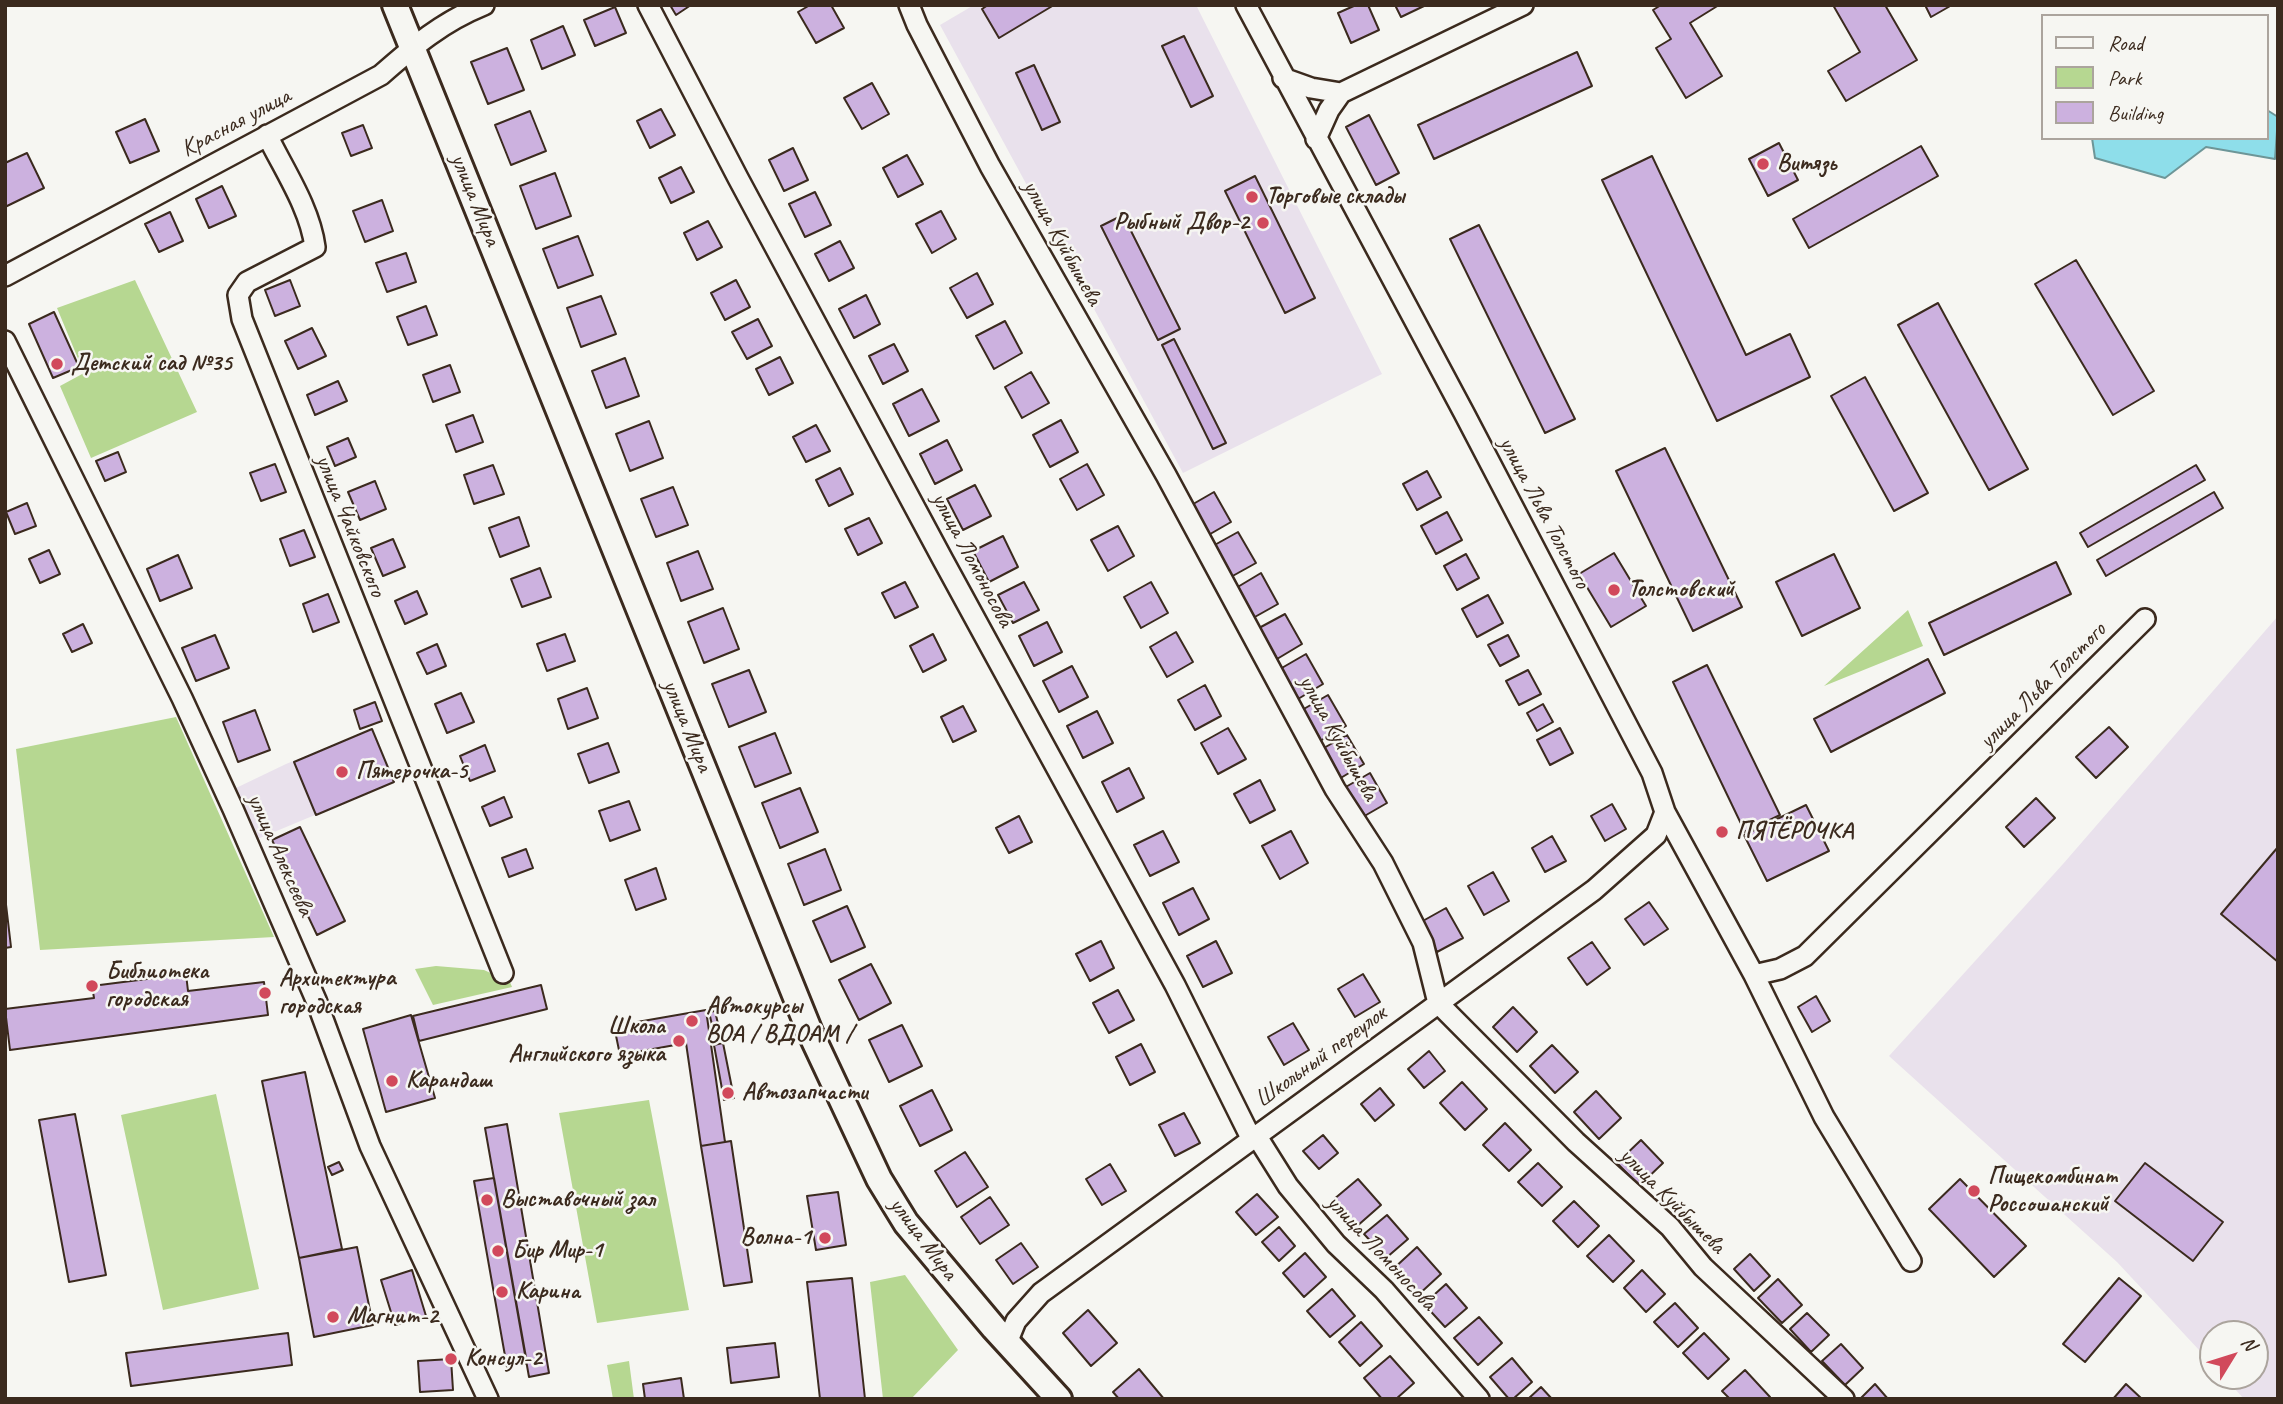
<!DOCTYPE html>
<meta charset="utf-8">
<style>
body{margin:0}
#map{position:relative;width:2283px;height:1404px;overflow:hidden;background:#f6f6f2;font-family:Caveat,sans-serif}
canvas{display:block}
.frame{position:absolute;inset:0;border:7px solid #3b2a1e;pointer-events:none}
.legend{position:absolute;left:2041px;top:14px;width:228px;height:126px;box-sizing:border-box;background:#f6f6f2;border:2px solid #aba49d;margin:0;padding:9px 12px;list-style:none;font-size:21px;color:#3b2a1e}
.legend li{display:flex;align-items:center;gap:14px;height:35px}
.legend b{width:35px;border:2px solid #aba49d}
.north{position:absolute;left:2199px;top:1320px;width:70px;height:70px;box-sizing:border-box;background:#f6f6f2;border:2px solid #aba49d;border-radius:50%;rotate:52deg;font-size:19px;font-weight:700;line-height:28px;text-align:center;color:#3b2a1e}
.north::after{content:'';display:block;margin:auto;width:24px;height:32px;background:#d1495b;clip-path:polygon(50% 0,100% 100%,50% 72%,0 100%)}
</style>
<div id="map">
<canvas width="2283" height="1404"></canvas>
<div class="frame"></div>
<ul class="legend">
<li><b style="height:9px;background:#f6f6f2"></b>Road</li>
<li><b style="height:19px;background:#b6d791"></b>Park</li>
<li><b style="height:19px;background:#ccb1df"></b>Building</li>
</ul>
<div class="north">N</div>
</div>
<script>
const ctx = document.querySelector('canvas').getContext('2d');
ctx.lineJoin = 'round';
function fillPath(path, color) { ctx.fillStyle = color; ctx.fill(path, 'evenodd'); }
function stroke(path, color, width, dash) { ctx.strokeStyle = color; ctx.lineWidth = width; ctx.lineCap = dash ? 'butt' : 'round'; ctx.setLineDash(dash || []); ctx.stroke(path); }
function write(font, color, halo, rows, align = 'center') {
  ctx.font = font + ' Caveat,sans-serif'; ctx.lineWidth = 5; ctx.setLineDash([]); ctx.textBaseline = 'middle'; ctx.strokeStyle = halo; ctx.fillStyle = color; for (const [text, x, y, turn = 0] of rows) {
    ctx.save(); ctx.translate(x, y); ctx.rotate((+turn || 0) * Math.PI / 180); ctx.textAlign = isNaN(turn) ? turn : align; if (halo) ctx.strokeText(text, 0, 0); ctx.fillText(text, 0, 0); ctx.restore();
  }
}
const built = new Path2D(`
 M974,5H1196L1382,374L1183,473L940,25Z
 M2278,616V1399H2244L2223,1376H2255V1334H2213V1365L2117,1262L1889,1056L2063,864Z
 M372,729L394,782L255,840L236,788L286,764Z`);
const green = new Path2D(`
 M135,280L197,412L91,458L60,386L84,373L57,308Z
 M1908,610L1923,646L1824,686Z
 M176,717L274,937L40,950L16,749Z
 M436,966L484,970L510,982L512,987L433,1005L415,969Z
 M216,1094L259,1289L163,1310L121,1115Z
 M649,1100L689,1310L597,1323L559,1113Z
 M905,1275L958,1350L911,1399H883L870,1282Z
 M629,1361L634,1399H613L607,1365Z`);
const water = new Path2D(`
 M2267,110L2278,117L2275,159L2206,147L2165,178L2095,158L2092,138H2267Z`);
const building = new Path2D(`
 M670,5H691L676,15Z
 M810,5H831L844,28L816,43L798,12Z
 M988,5H1054L999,38L982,9Z
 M1356,5H1368L1379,30L1351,43L1338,13Z
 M1395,5H1423L1424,6L1401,17Z
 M1661,5H1719L1690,23L1722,76L1686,98L1656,48L1671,39L1653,10Z
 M1833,5H1885L1917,60L1846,101L1828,71L1860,52Z
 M1925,5H1952L1931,17Z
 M615,7L626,33L595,46L584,20Z
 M563,26L575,55L542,69L531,40Z
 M1184,36L1213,96L1191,107L1162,46Z
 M507,48L524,90L488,104L471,62Z
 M1577,52L1592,86L1434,159L1418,125Z
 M1034,65L1060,122L1042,130L1016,73Z
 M872,83L889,114L862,129L844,98Z
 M661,109L675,135L650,148L637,121Z
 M530,111L546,151L511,165L495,125Z
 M1369,115L1399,173L1376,185L1346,127Z
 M145,119L159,151L130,163L116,132Z
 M363,125L372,148L351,156L342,133Z
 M1779,143L1798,180L1768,196L1749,159Z
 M1921,146L1938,176L1809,248L1793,219Z
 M793,148L808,180L784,191L769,160Z
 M27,153L44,188L5,207V163Z
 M907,155L923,184L898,197L883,168Z
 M1652,156L1746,355L1790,334L1810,377L1717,421L1602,180Z
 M681,167L694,192L671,203L659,178Z
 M555,173L571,216L536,229L520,186Z
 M1255,176L1315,298L1285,313L1225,191Z
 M222,186L236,216L209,228L196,199Z
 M815,192L831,225L805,237L789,204Z
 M382,200L393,231L365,242L353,211Z
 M941,211L956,239L932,253L916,224Z
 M170,212L183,241L159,252L145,224Z
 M1123,215L1180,329L1158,340L1101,226Z
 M708,221L722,247L697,260L684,233Z
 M1479,225L1575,419L1545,433L1450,239Z
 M578,236L593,275L558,288L543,249Z
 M840,241L854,268L829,281L815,254Z
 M406,253L416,282L387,292L376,263Z
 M2076,260L2154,391L2113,415L2035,284Z
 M977,273L993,304L967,318L950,288Z
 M290,280L300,306L275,316L265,290Z
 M736,280L750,307L725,320L711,293Z
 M866,295L880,324L854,338L839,309Z
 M601,296L616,334L581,347L567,308Z
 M1938,303L2028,469L1989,490L1898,325Z
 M426,306L437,335L408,345L397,317Z
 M54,312L79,367L53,378L29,324Z
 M758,319L772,346L747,359L732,332Z
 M1005,321L1022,353L994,369L976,336Z
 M312,328L326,356L298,369L285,341Z
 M1174,339L1226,443L1213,449L1162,345Z
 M894,344L908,371L883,384L869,356Z
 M780,357L793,383L769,395L756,369Z
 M625,358L639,396L606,408L592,371Z
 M450,365L460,392L433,402L423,375Z
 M1031,372L1049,403L1022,418L1005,387Z
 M1865,377L1928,493L1894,511L1831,396Z
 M338,381L347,401L315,415L307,395Z
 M922,389L939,421L909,436L893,404Z
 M473,415L483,442L456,452L446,425Z
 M1061,420L1078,452L1050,467L1033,435Z
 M649,421L663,458L630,471L616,434Z
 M816,425L830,451L806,462L793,437Z
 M348,438L356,457L335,466L327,447Z
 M947,440L962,470L935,484L920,454Z
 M1665,448L1742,607L1693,631L1616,471Z
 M118,452L126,472L105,481L96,461Z
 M275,464L286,492L261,501L250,473Z
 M1087,464L1104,495L1077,510L1060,479Z
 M493,465L504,494L474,504L464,475Z
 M2196,465L2205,480L2088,547L2080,533Z
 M840,468L853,494L829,506L816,480Z
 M1427,471L1441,497L1417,510L1403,484Z
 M375,481L386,509L360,520L348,492Z
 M975,485L991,516L963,530L947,499Z
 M673,487L688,525L656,537L641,499Z
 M1214,492L1231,522L1205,537L1188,507Z
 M2214,492L2223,508L2106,576L2097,560Z
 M27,503L36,526L15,534L6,512Z
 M1447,512L1462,540L1436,554L1421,526Z
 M519,517L529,546L500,557L489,528Z
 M869,518L882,543L858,555L845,529Z
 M1118,526L1134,556L1108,571L1091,540Z
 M304,530L315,557L290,566L280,539Z
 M1238,532L1256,563L1229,578L1211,547Z
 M1003,536L1018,567L989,582L973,551Z
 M393,539L405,567L383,576L371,548Z
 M49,550L60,574L40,583L29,559Z
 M698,551L713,589L681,601L667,563Z
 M1614,553L1646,606L1611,627L1579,574Z
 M1466,554L1479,578L1457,590L1444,566Z
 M1834,554L1860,608L1802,636L1776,582Z
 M178,555L192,588L160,601L147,569Z
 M2056,562L2071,594L1944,655L1929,623Z
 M540,568L551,597L522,607L511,579Z
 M1261,573L1278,604L1253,618L1236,588Z
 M905,582L918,607L895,618L882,593Z
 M1024,582L1039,610L1013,623L998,595Z
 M1151,582L1168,613L1141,628L1124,597Z
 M417,591L427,614L405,624L395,601Z
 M328,594L339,622L313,632L303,604Z
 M1488,595L1503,623L1477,637L1462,609Z
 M723,608L739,649L704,663L688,622Z
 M1285,614L1302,644L1277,659L1259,628Z
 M1047,622L1062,652L1034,666L1019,636Z
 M83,624L92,643L72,652L63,634Z
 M1176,632L1193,662L1167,677L1150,647Z
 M565,634L575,661L547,671L537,644Z
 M933,634L946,660L923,672L910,646Z
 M215,635L229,668L196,681L182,648Z
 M1508,635L1519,656L1500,666L1488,645Z
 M437,644L446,666L427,674L417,653Z
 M1306,654L1323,684L1298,699L1280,669Z
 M1928,659L1945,693L1831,752L1814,719Z
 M1707,665L1780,815L1745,832L1673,682Z
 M1072,666L1088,697L1059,712L1043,681Z
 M749,670L766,712L729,727L712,684Z
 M1528,670L1541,694L1519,705L1506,681Z
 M1205,685L1221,716L1195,730L1178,700Z
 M587,688L598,718L568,729L558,699Z
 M461,693L474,722L447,733L435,704Z
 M1328,695L1346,726L1320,741L1302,710Z
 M375,702L382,721L360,729L354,710Z
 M1543,704L1553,722L1537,731L1527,713Z
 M963,706L976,731L953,742L941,717Z
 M255,710L270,750L238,762L223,722Z
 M1097,711L1113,743L1083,758L1067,726Z
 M2109,727L2128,747L2096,778L2076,757Z
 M1228,728L1246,759L1218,774L1201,743Z
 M1560,728L1573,753L1550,765L1537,740Z
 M372,729L394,782L316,815L294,762Z
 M775,733L791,773L755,787L739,747Z
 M1347,735L1364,764L1339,779L1322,749Z
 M608,743L619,772L589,783L578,754Z
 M485,745L495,771L470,781L460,756Z
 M1129,768L1144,798L1117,812L1102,782Z
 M1370,773L1387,803L1361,818L1344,788Z
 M1260,780L1275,810L1250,823L1234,794Z
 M800,788L818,832L780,848L762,803Z
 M504,797L512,817L490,826L482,807Z
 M2036,798L2055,818L2024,847L2006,827Z
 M629,801L640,830L610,841L599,811Z
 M1612,804L1626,829L1605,841L1591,816Z
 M1806,805L1829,851L1767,881L1744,835Z
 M1019,816L1032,842L1009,853L996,828Z
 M300,827L345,921L317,935L272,840Z
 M1163,831L1179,862L1150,876L1134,845Z
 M1291,831L1308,863L1280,879L1262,846Z
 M1552,836L1566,861L1545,872L1532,848Z
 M2278,847V962L2221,914Z
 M526,849L533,868L509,877L502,858Z
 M825,849L841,890L804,905L788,864Z
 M656,868L666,899L636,910L625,880Z
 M1493,872L1509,901L1484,915L1468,886Z
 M1193,888L1209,919L1179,935L1163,903Z
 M5,896L11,947L5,948Z
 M1649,902L1668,929L1644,945L1625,919Z
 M847,906L865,947L831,962L813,921Z
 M1446,908L1463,938L1437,952L1421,922Z
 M1101,941L1114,968L1090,981L1076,954Z
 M1216,941L1232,973L1203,987L1187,956Z
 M1592,942L1610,968L1587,985L1568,958Z
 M871,964L891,1003L859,1020L839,980Z
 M186,974L188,991L264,982L268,1015L10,1050L5,1009L94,998L92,986Z
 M1363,974L1380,1002L1355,1017L1338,989Z
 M541,985L547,1009L419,1041L413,1016Z
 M1118,990L1134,1020L1109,1033L1093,1003Z
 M1816,996L1830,1021L1812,1032L1798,1007Z
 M1513,1007L1537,1032L1517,1052L1493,1027Z
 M706,1010L725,1142L701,1146L686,1043L620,1055L614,1026Z
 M715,1011L719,1028L713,1029L709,1012Z
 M411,1015L435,1098L386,1112L363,1029Z
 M1293,1023L1309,1050L1284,1065L1268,1037Z
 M902,1025L922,1066L889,1082L869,1040Z
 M723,1043L734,1098L724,1100L714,1045Z
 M1141,1044L1155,1072L1130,1085L1116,1057Z
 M1552,1045L1578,1072L1555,1093L1530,1066Z
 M1429,1051L1445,1071L1424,1088L1408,1069Z
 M305,1072L342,1249L299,1258L262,1081Z
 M1462,1082L1487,1109L1465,1130L1440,1103Z
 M1380,1088L1394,1105L1375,1121L1361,1104Z
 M932,1090L952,1130L920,1146L900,1106Z
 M1596,1091L1621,1118L1599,1139L1574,1112Z
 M1184,1113L1200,1143L1175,1156L1159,1125Z
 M75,1114L106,1275L69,1282L39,1120Z
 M1505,1123L1531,1150L1509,1171L1483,1145Z
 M507,1124L549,1373L529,1377L485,1128Z
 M1323,1135L1338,1153L1319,1169L1303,1151Z
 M1641,1140L1663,1163L1639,1186L1617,1163Z
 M731,1141L752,1282L724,1286L701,1146Z
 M965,1152L988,1187L957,1207L935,1171Z
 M339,1162L343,1170L332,1175L328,1167Z
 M1538,1163L1562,1187L1542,1206L1518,1182Z
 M2145,1163L2223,1222L2193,1261L2115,1201Z
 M1110,1164L1126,1191L1102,1205L1086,1179Z
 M494,1178L527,1363L507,1367L474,1181Z
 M1358,1179L1381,1205L1356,1227L1333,1200Z
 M1960,1179L2026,1246L1994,1277L1929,1209Z
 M838,1192L846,1245L816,1250L807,1196Z
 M1257,1194L1278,1217L1256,1235L1236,1212Z
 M990,1197L1009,1225L980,1244L961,1217Z
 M1574,1201L1599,1226L1578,1247L1553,1221Z
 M1387,1215L1408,1239L1386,1258L1364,1234Z
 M1279,1227L1295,1246L1279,1261L1262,1242Z
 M1609,1235L1634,1261L1613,1282L1587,1256Z
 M1021,1243L1038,1267L1013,1284L996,1260Z
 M357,1247L373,1325L314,1337L299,1258Z
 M1417,1247L1441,1274L1416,1297L1392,1270Z
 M1305,1253L1326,1277L1304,1297L1283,1273Z
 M1750,1254L1770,1276L1754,1291L1734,1269Z
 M412,1270L426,1316L395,1325L381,1280Z
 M1642,1270L1665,1294L1646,1312L1624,1288Z
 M852,1278L865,1399H820L807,1282Z
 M2119,1278L2141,1296L2085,1362L2063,1344Z
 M1778,1279L1802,1305L1782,1323L1758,1298Z
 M1446,1284L1467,1308L1445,1327L1424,1304Z
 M1332,1289L1355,1316L1330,1337L1307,1311Z
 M1675,1303L1698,1328L1678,1347L1654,1322Z
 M1088,1310L1117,1343L1091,1366L1063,1333Z
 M1807,1313L1829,1335L1811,1352L1790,1329Z
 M1479,1317L1502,1343L1478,1365L1454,1338Z
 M1361,1322L1382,1346L1360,1366L1339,1342Z
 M288,1333L292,1365L131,1386L126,1353Z
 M1704,1333L1729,1359L1708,1379L1683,1353Z
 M775,1343L779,1377L731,1383L727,1348Z
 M1841,1344L1863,1368L1845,1385L1822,1361Z
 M1390,1356L1414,1383L1396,1399H1382L1364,1378Z
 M1512,1358L1532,1382L1513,1399H1509L1490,1377Z
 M451,1359L453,1390L420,1392L418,1361Z
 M1139,1369L1164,1399H1119L1113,1392Z
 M1745,1370L1770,1397L1768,1399H1730L1722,1391Z
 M681,1378L684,1399H645L643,1384Z
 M1875,1384L1888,1399H1860Z
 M2126,1384L2142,1399H2113Z
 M1541,1387L1552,1399H1528Z`);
const minor = new Path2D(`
 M648,5L738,178L943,560L1175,985L1251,1138
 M909,5L917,25L990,166L1166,475L1335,789L1383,863L1423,943L1438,1003L1576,1142L1670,1227L1703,1267L1844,1399
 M1246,5L1464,413L1652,773L1665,812L1754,975L1824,1117L1911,1261
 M1283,78L1311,88L1341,93
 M267,135C284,170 310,208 315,247L247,282L238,295L242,319L503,973
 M1316,139L1329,110L1341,93L1523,5
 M5,276L381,75C414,46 442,22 484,5
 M5,341L182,698L233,809L316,1000L370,1146L488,1399
 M1754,975L1780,969L1805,956L2145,619
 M1256,1135L1288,1186L1336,1244L1384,1290L1479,1399
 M1007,1343L1016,1321L1041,1293L1594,890L1656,835L1665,812`);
const major = new Path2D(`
 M395,5L810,1032L879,1179L906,1223L994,1328L1059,1399`);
const markers = [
 [1763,164,7,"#d1495b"],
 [1252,197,7,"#d1495b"],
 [1263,223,7,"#d1495b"],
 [57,364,7,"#d1495b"],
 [1614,590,7,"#d1495b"],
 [342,772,7,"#d1495b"],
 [1722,832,7,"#d1495b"],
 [92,986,7,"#d1495b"],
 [265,993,7,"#d1495b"],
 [692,1021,7,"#d1495b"],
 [679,1041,7,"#d1495b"],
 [392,1081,7,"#d1495b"],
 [728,1093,7,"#d1495b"],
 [1974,1191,7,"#d1495b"],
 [487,1200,7,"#d1495b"],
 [825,1238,7,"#d1495b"],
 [498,1251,7,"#d1495b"],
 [502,1292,7,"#d1495b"],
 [333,1317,7,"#d1495b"],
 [451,1359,7,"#d1495b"]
];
const streetNames = [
 ["Красная улица",236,123,-28],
 ["улица Мира",475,200,68],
 ["улица Куйбышева",1062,243,61],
 ["улица Льва Толстого",1544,513,62],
 ["улица Чайковского",350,526,68],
 ["улица Ломоносова",972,560,62],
 ["улица Льва Толстого",2043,686,-45],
 ["улица Мира",687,726,68],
 ["улица Куйбышева",1338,738,61],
 ["улица Алексеева",280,855,66],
 ["Школьный переулок",1321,1057,-36],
 ["улица Куйбышева",1672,1201,45],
 ["улица Мира",923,1239,53],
 ["улица Ломоносова",1381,1253,47]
];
const poiNames = [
 ["Витязь",1777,164],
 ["Торговые склады",1266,197],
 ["Рыбный Двор-2",1249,223,"right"],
 ["Детский сад №35",71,364],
 ["Толстовский",1628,590],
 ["Пятерочка-5",356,772],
 ["ПЯТЁРОЧКА",1736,832],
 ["Библиотека",106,972],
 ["городская",106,1000],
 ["Архитектура",279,979],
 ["городская",279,1007],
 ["Автокурсы",706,1007],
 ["ВОА / ВДОАМ /",706,1035],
 ["Школа",665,1027,"right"],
 ["Английского языка",665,1055,"right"],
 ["Карандаш",406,1081],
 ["Автозапчасти",742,1093],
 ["Пищекомбинат",1988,1177],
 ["Россошанский",1988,1205],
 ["Выставочный зал",501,1200],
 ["Волна-1",811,1238,"right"],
 ["Бир Мир-1",512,1251],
 ["Карина",516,1292],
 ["Магнит-2",347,1317],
 ["Консул-2",465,1359]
];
fillPath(built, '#e9e1ec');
fillPath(green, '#b6d791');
fillPath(water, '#8edeea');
stroke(water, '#6d9698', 2);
fillPath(building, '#ccb1df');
stroke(building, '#3b2a1e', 2);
stroke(minor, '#3b2a1e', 24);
stroke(major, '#3b2a1e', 30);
stroke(minor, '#f6f6f2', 19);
stroke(major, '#f6f6f2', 24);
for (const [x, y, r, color] of markers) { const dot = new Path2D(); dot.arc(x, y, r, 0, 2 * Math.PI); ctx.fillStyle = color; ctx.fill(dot); stroke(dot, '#f6f6f2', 2.5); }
write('24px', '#3b2a1e', '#f6f6f2', streetNames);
write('bold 24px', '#3b2a1e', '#f6f6f2', poiNames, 'left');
</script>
